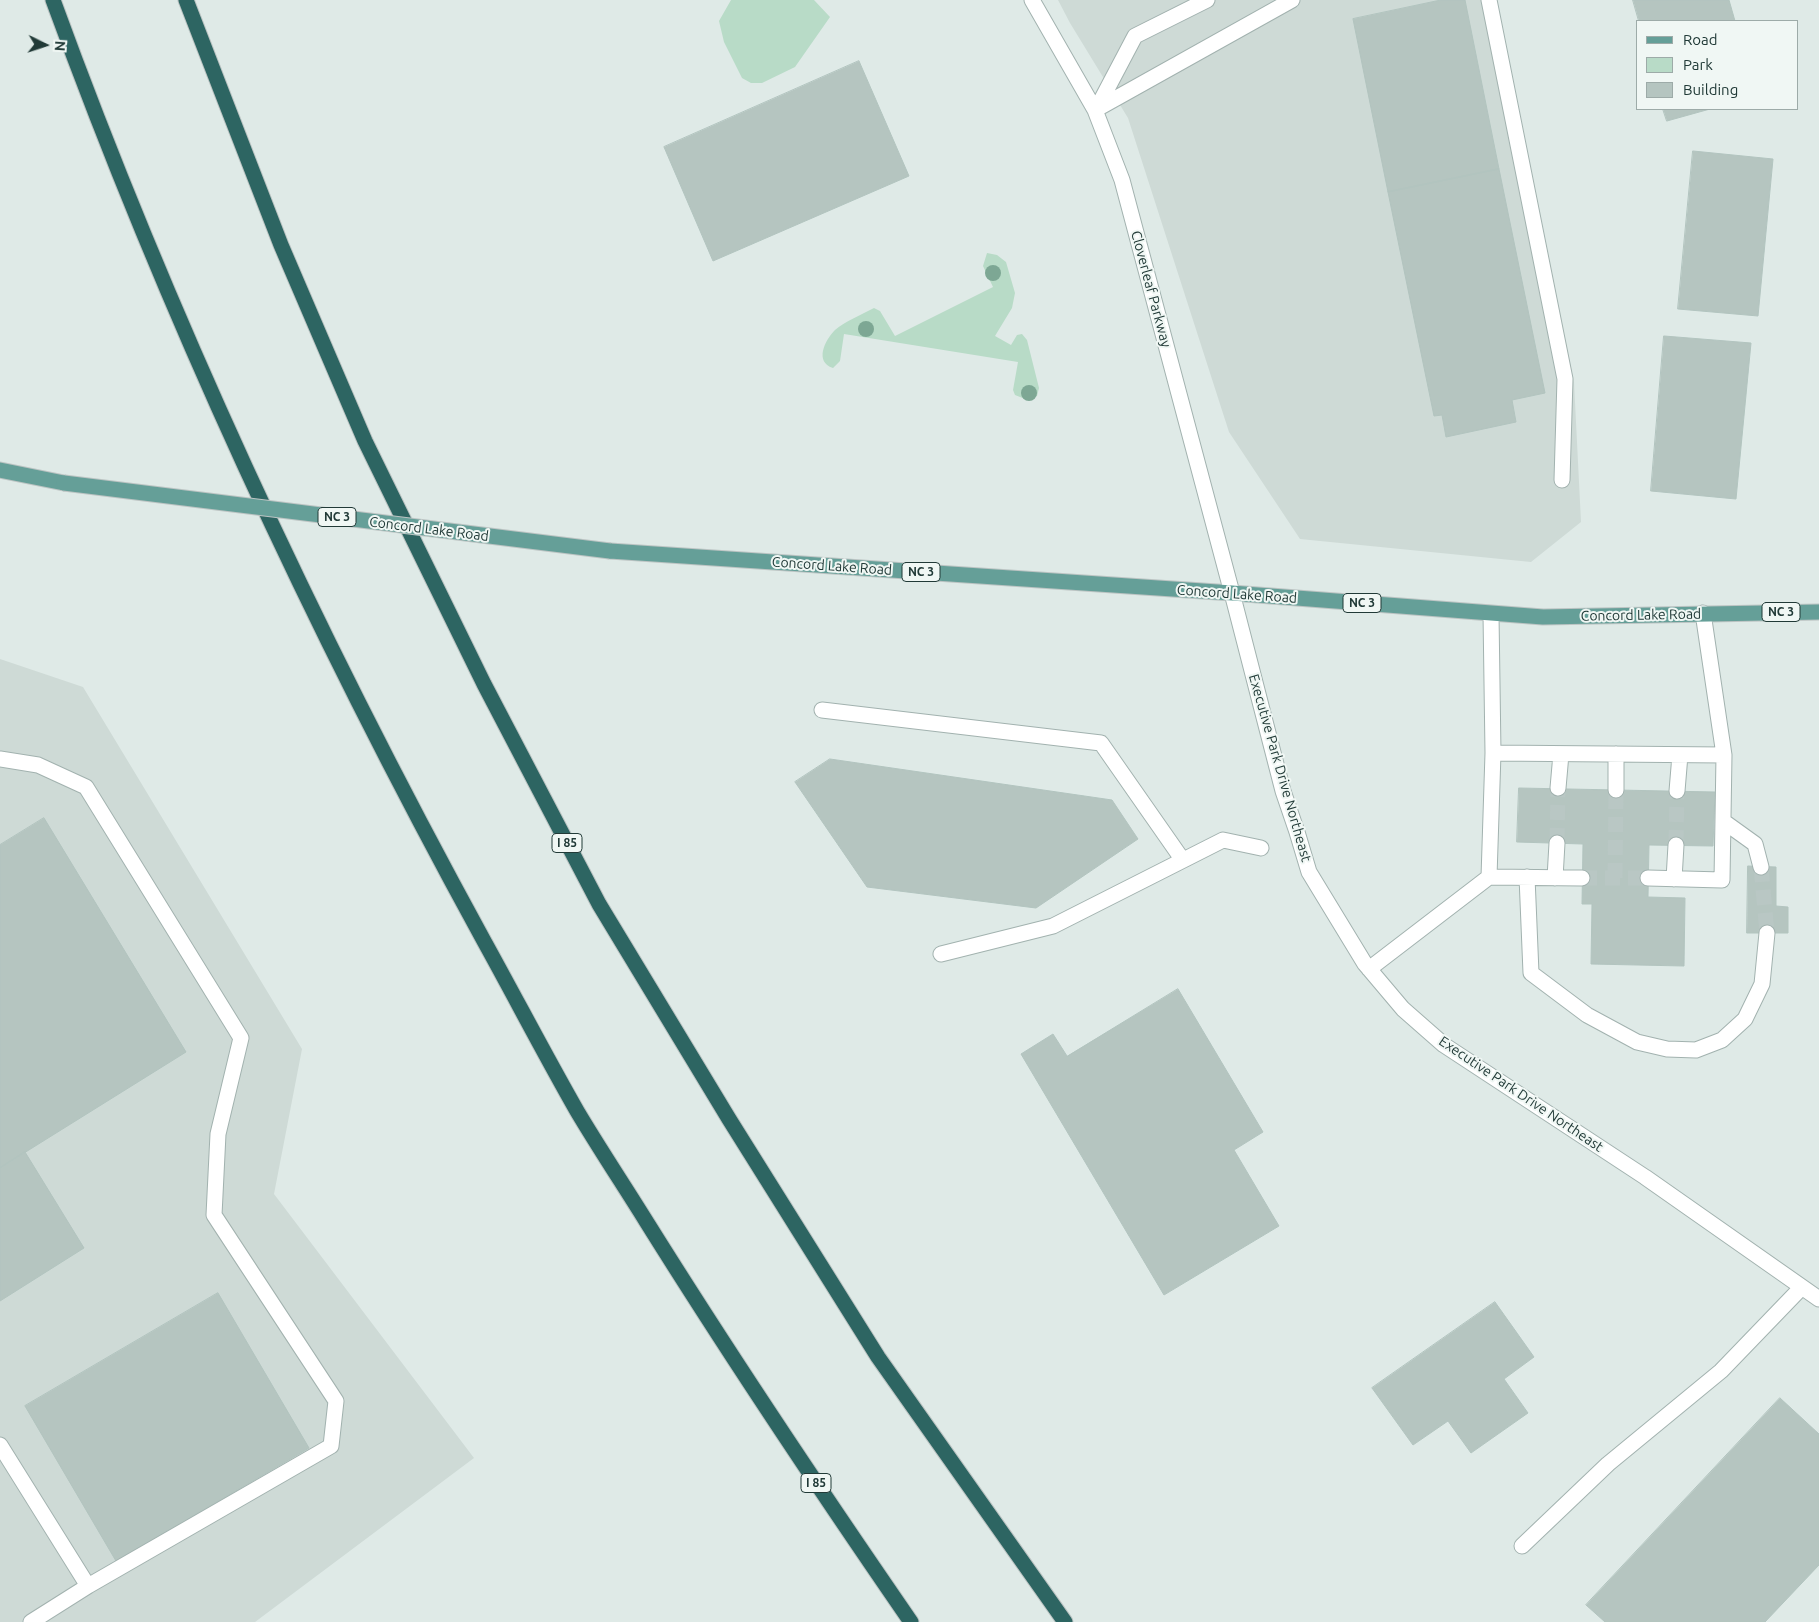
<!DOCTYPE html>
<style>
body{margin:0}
#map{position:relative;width:1819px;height:1622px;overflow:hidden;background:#dfeae7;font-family:Ubuntu,sans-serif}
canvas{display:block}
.legend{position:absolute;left:1636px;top:20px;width:162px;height:90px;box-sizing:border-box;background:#f0f7f4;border:1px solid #9daba8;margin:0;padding:6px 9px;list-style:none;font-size:15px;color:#213a37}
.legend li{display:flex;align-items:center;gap:10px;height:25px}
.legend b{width:25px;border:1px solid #9daba8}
.north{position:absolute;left:20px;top:20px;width:50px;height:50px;-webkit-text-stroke:4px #f0f7f4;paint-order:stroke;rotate:94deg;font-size:14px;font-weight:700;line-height:20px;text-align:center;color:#213a37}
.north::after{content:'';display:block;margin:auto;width:18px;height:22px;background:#213a37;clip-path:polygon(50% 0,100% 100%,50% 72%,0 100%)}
</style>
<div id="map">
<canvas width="1819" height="1622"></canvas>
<ul class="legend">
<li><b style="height:6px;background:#659f98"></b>Road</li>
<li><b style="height:14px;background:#b8dbc7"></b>Park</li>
<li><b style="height:14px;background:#b5c5c0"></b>Building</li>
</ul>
<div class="north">N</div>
</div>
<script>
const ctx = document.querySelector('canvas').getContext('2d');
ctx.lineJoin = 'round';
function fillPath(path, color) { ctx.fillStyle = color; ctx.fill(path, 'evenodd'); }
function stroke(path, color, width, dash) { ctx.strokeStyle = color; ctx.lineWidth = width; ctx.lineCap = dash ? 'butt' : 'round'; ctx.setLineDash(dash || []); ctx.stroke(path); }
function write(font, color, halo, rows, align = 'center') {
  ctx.font = font + ' Ubuntu,sans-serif'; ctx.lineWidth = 4; ctx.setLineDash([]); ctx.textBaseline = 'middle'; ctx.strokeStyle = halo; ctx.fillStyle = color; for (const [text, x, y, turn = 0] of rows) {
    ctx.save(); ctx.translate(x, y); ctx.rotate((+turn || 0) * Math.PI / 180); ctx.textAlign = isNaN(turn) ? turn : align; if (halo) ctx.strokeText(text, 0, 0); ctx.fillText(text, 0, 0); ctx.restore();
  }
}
const built = new Path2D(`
 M1058,0H1493L1574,382L1581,522L1531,562L1300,539L1229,432L1128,118L1070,23Z
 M0,659L83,687L302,1049L274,1194L474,1458L255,1622H0Z`);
const green = new Path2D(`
 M731,0H814L830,17L795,67L762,83H751L742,78L724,42L719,21Z
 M987,253L997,255L1006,262L1015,293L1012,308L995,336L1011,345L1017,335L1022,334L1027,340L1039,388L1037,396L1025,399L1015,395L1013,390L1018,362L844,334L840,361L833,368C814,362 825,340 835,330C844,322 863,314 874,308L880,311L895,336L993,287L983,266Z`);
const building = new Path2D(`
 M1441,0H1465L1499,169L1388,192L1353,19Z
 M1633,0H1729L1735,21H1639Z
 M859,61L909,176L713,261L664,147Z
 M1663,109H1710L1667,121Z
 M1693,151L1773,159L1758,316L1678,309Z
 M1499,169L1545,393L1512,400L1516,422L1446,437L1442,415L1434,416L1388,192Z
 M1664,336L1751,343L1736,499L1651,491Z
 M830,759L1112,800L1138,839L1036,908L867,887L795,782Z
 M1519,788L1715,792L1713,846L1649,845L1648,897L1685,898L1684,966L1591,964L1592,904H1582L1583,844L1517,842Z
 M44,818L186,1052L0,1168V845Z
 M1748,866L1776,867V906L1788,907V933H1747Z
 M1178,989L1263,1132L1234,1150L1279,1226L1164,1295L1021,1054L1053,1034L1067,1056Z
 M25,1152L84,1248L0,1301V1168Z
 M218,1293L309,1448L116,1561L25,1406Z
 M1495,1302L1534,1357L1504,1379L1528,1413L1471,1453L1448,1421L1413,1445L1372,1388Z
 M1780,1398L1819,1434V1565L1765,1622H1605L1586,1605Z`);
const minorTunnel = new Path2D(`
 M1557,843L1558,788
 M1676,845L1677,791
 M1761,867L1767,933
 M1582,878H1648
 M1615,878L1616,790`);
const minor = new Path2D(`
 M1032,0L1095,110L1122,180L1232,593L1283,791L1297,832L1309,872L1365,964L1403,1009L1444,1045L1645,1177L1819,1299
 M1489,0L1565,379L1562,480
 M1095,110L1292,0
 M1096,110L1135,36L1207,0
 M1491,614L1493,753L1724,755L1703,613
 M822,710L1101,743L1182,859
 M1616,754V790
 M0,759L38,765L86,787L241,1038L218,1134L214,1215L336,1401L331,1446L88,1586L31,1622
 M1558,788L1561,754
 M1677,791L1680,755
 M1723,821L1755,844L1761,867
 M1489,877L1582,878
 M1527,877L1531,973L1587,1015L1637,1042L1667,1049L1696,1050L1722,1040L1745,1019L1762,984L1767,933
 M1555,878L1557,843
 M1648,878L1722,880L1724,755
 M1674,879L1676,845
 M941,954L1053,926L1223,840L1261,848
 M1369,969L1489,877L1493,753
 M0,1445L88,1586
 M1522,1546L1608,1464L1721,1371L1802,1287`);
const major = new Path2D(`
 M0,470L64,483
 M610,551L1232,593L1543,617L1819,612`);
const highway = new Path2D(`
 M53,0C171,324 318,638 484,941C515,997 545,1055 577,1111C599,1148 623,1184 646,1221C731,1357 820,1490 911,1622
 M186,0L281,245L365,441L484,684L599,904L729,1119L878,1357L1065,1622`);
const majorBridge = new Path2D(`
 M64,483L610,551`);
const trees = [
 [993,273],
 [866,329],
 [1029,393]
];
const shields = [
 [337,517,38],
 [921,572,38],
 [1362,603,38],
 [1781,612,38],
 [567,843,30],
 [816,1483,30]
];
const shieldNames = [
 ["NC 3",337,517],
 ["NC 3",921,572],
 ["NC 3",1362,603],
 ["NC 3",1781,612],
 ["I 85",567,843],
 ["I 85",816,1483]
];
const streetNames = [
 ["Cloverleaf Parkway",1151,289,75],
 ["Concord Lake Road",429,529,7],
 ["Concord Lake Road",832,566,4],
 ["Concord Lake Road",1237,594,4],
 ["Concord Lake Road",1641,615,-1],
 ["Executive Park Drive Northeast",1280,768,74],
 ["Executive Park Drive Northeast",1521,1094,34]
];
fillPath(built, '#cedad6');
fillPath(green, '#b8dbc7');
fillPath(building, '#b5c5c0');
stroke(building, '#b2c4bf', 1);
stroke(minorTunnel, '#b9c7c4', 15, [15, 8]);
stroke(minor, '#a2b2af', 17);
stroke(major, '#bcc4c3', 17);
stroke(highway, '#bcc4c3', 17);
stroke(minor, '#fff', 15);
stroke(major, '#659f98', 15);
stroke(highway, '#2d6562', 15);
stroke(majorBridge, '#bcc4c3', 17, []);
stroke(majorBridge, '#659f98', 15);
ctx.fillStyle = '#7da794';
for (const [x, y] of trees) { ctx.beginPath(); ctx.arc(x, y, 8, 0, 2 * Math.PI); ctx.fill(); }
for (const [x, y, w] of shields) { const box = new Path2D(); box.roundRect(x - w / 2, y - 9.5, w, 19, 4); ctx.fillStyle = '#f0f7f4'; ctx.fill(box); stroke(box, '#213a37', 1); }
write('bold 12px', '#213a37', null, shieldNames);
write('14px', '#213a37', '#f0f7f4', streetNames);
</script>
